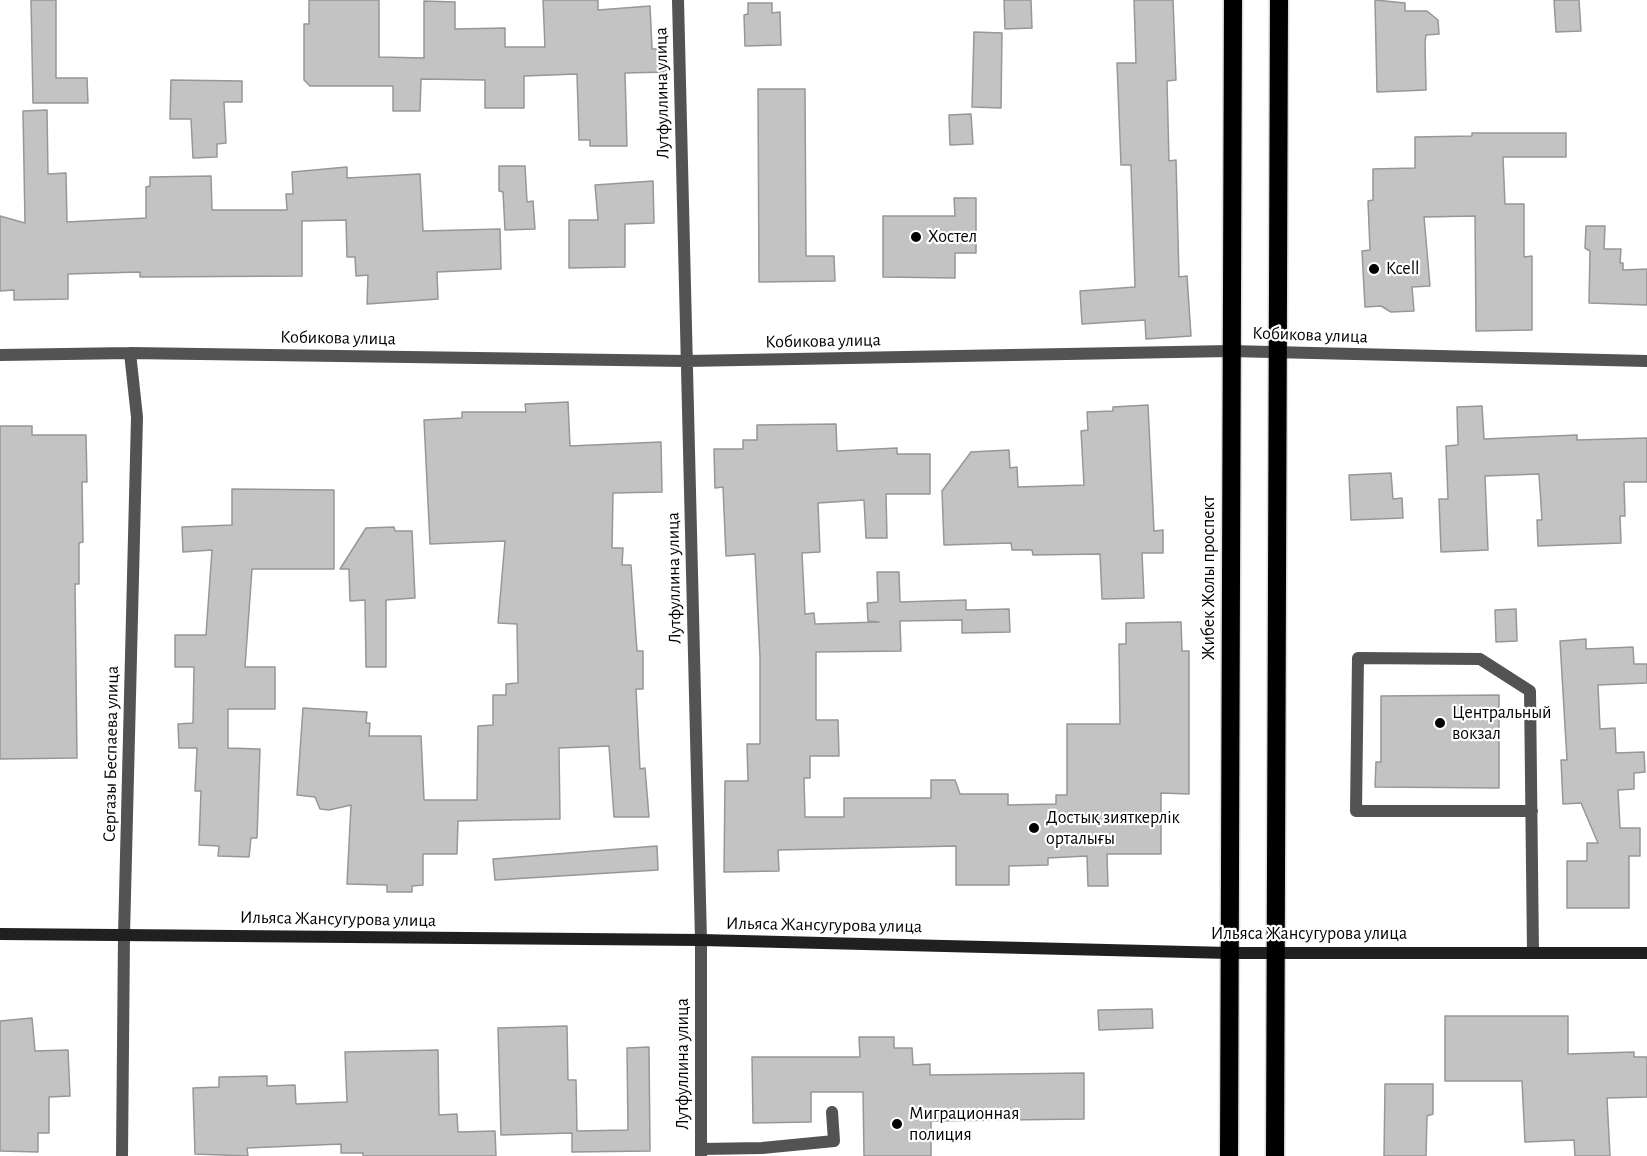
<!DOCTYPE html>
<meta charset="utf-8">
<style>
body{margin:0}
canvas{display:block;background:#fff}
</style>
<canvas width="1647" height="1156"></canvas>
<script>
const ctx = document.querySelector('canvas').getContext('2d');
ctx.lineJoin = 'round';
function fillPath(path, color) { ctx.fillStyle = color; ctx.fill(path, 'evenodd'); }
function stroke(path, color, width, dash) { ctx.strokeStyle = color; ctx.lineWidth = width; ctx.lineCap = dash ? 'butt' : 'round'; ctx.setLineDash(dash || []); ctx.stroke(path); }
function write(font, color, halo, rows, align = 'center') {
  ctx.font = font + ' "Alegreya Sans",sans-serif'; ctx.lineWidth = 4.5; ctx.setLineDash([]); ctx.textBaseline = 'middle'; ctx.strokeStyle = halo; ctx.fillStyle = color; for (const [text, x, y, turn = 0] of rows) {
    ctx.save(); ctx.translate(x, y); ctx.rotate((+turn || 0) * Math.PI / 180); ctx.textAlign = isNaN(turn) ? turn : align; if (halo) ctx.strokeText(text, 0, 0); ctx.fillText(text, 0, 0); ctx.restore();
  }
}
const building = new Path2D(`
 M31,0H56V78H87L88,103H33Z
 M309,0H379V57L424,58V1L455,2V29L505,28V47H545L543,0H598V10L650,6L652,49H665L666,72L625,73L627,146H590V140H579L577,74L524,76V108H485V80L421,79L420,111H393V86H310L304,80V24H309Z
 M1004,0H1031L1032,28L1005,29Z
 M1134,0H1173L1176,80L1167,81L1169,161L1176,160L1179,277L1187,276L1191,336L1146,339L1145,320L1082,324L1080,291L1135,287L1131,165H1121L1117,63H1136Z
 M1375,0L1405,3V11H1427L1438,20L1439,34L1426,35L1425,43L1426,90L1377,92Z
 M1554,0H1579L1581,31L1556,32Z
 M748,3H772V13L780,12L781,45L745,46L744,15L748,14Z
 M974,32L1002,33L1001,108L972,107Z
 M171,80L242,81V102H224L226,143L217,144V157L193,158L191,119H170Z
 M758,89H805L806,256H834L835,281L759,282Z
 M47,110L48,174L66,173L67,222L146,218V187L150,186V177L211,176L212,210H287L286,194H293L292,172L347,167V178L420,174L423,231L500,229L501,269L437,272L438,299L367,304L368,275L356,276L355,257H347L346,220L302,221V276L140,277V272L68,274V299L14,300V290L0,291V216L25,223L23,111Z
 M971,114L973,144L950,145L949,115Z
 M1472,133H1566V157H1503L1505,204H1524V257L1532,256V330L1476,331L1475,216L1424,217L1430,286L1412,287L1414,311L1391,312L1381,306L1365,307L1362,251L1370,250L1368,201L1373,200V169L1415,168V137L1472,136Z
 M499,166H525L527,202L533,201L535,229L505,230L503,192L499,191Z
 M653,181L654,223L625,224V267L569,268V220H598L595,185Z
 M954,198H976V253H955V278L883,277V216H955Z
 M1586,226H1605L1604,249H1621L1620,263H1623V270L1647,269V305L1589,303L1590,251L1585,248Z
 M568,402L570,446L661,442L662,492L613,493L612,548H623L622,565H631L637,651H643V689H636L640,769L645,768L649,817H614L609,746L559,748L560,819L458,821L457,854H423V885L412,886V892H387V885L347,884L351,805L329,810L320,809L315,797L297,795L303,708L367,712L366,723H370L369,736H421L424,800H477L478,726L493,725V695H506V684L518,683L517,624L498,623L505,541L430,544L424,420L462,418V412H526L525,404Z
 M1148,405L1154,531L1163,530V553H1142L1144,598L1102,599L1100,554L1033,555L1032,550H1012L1011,543L944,545L942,491L971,452L1009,450L1010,468L1017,467L1018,487L1084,485L1081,431L1088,430L1087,412L1113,411V407Z
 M1482,406L1484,439L1577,435V440L1647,438V482H1624L1625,516H1620L1621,543L1538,546L1537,520H1542L1539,474L1485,476L1488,550L1441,552L1439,499H1448L1446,446L1458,445L1457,407Z
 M836,424L837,451L897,448V454H930V494H886L887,538H866L864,500L818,503L820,552L802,553L805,614L814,613L815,624L879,622L868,621L867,603L878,602L877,572H899L900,602L966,600V610L1009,609L1010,632L962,633V620L900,621L901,651L816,652V720H838L839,756H810V778H804L805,817H844V798H931V780H955L960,794H1008V805L1056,804V795H1067V724H1120L1119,644H1126V623L1181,622L1182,651H1189V794L1161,793V854H1107L1108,886H1088L1087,856L1048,858V865L1009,866V885H956V846L778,850L779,871L724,872L725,781H748L747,744H760V657L755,554L726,556L723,487L715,488L714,449H743V440H757V425Z
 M0,426H32V435H86L87,482H82L83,542L79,543V584H75L77,758L0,759Z
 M1391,473L1393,499L1402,498L1403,518L1351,520L1349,475Z
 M232,489L334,490V569H252L245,667H275V709H228V748L260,749L257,838H251L249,857L218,856L219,846L199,845L201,791H195L197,748H179L178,724L193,723L194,667H175V635H206L212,550L183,552L182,527L232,525Z
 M394,527L395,531H412L415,598L386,600V667H366L365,600L350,601L349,569H340L366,528Z
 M1516,609L1517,641L1496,642L1495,610Z
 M1586,639V649L1633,647L1634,664H1647V683L1598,685L1600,729L1615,728L1616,753L1644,752L1645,772L1634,773V789L1618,790L1620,828H1640V856H1629V908H1567V861H1587V843H1598L1581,803L1563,804L1561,760H1567L1560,641Z
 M1499,695V788L1375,787L1376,762H1381V696Z
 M657,846L658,870L495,880L493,859Z
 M1152,1009L1153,1028L1099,1030L1098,1010Z
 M1445,1016H1568V1054L1634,1052V1057H1647V1097L1607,1098L1610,1156H1575L1574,1140L1525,1142L1522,1081H1445Z
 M32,1018L35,1051L68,1050L70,1096L49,1097V1133H38V1152L0,1151V1021Z
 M567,1026L568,1080H576L577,1131L628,1130L627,1048L649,1047L650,1151L572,1152V1133L501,1135L498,1028Z
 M859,1037H894V1048H912L913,1065L930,1064V1075L1084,1073V1119L931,1121V1156H864L863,1092H811V1122L753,1123L752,1057H860Z
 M438,1050L439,1115L457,1114L458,1132L495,1131L496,1156H363V1153H341V1144L247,1148L248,1156L195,1154L193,1088L219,1087V1077L267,1076V1086L295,1085L296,1104L347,1102L345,1052Z
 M1385,1084H1433V1114L1427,1116L1426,1156H1384Z`);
const lane = new Path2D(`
 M1532,811H1356L1358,658L1480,659L1530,691L1533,953
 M701,1149L762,1148L834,1141L832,1112`);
const street = new Path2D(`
 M678,0L701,940V1156
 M0,355L130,353L686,361L1230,351L1647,361
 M122,1156L124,935L137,417L130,353`);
const secondary = new Path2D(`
 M0,934L701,940L1229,953H1647`);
const highway = new Path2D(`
 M1229,1156L1233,0
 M1275,1156L1279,0`);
const markers = [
 [916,237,6,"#000"],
 [1374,269,6,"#000"],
 [1440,723,6,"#000"],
 [1034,828,6,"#000"],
 [897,1124,6,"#000"]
];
const streetNames = [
 ["Лутфуллина улица",662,93,-91],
 ["Кобикова улица",1310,335,2],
 ["Кобикова улица",338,338,1],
 ["Кобикова улица",823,341,-1],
 ["Лутфуллина улица",674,578,-91],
 ["Жибек Жолы проспект",1209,578,-90],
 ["Сергазы Беспаева улица",111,754,-89],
 ["Ильяса Жансугурова улица",338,919,1],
 ["Ильяса Жансугурова улица",824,925,1],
 ["Ильяса Жансугурова улица",1309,934],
 ["Лутфуллина улица",683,1064,-90]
];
const poiNames = [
 ["Хостел",928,237],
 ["Kcell",1386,269],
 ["Центральный",1452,713],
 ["вокзал",1452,734],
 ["Достық зияткерлік",1046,818],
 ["орталығы",1046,839],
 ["Миграционная",909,1114],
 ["полиция",909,1135]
];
fillPath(building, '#c3c3c3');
stroke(building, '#979797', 1.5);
stroke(highway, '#dbdbdb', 21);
stroke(lane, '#535353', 12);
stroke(street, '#535353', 12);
stroke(secondary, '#202020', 12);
stroke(highway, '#000', 18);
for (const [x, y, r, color] of markers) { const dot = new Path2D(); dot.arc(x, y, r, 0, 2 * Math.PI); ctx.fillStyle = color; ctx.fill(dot); stroke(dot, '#fff', 2); }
write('18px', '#000', '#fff', streetNames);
write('18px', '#000', '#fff', poiNames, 'left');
</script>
